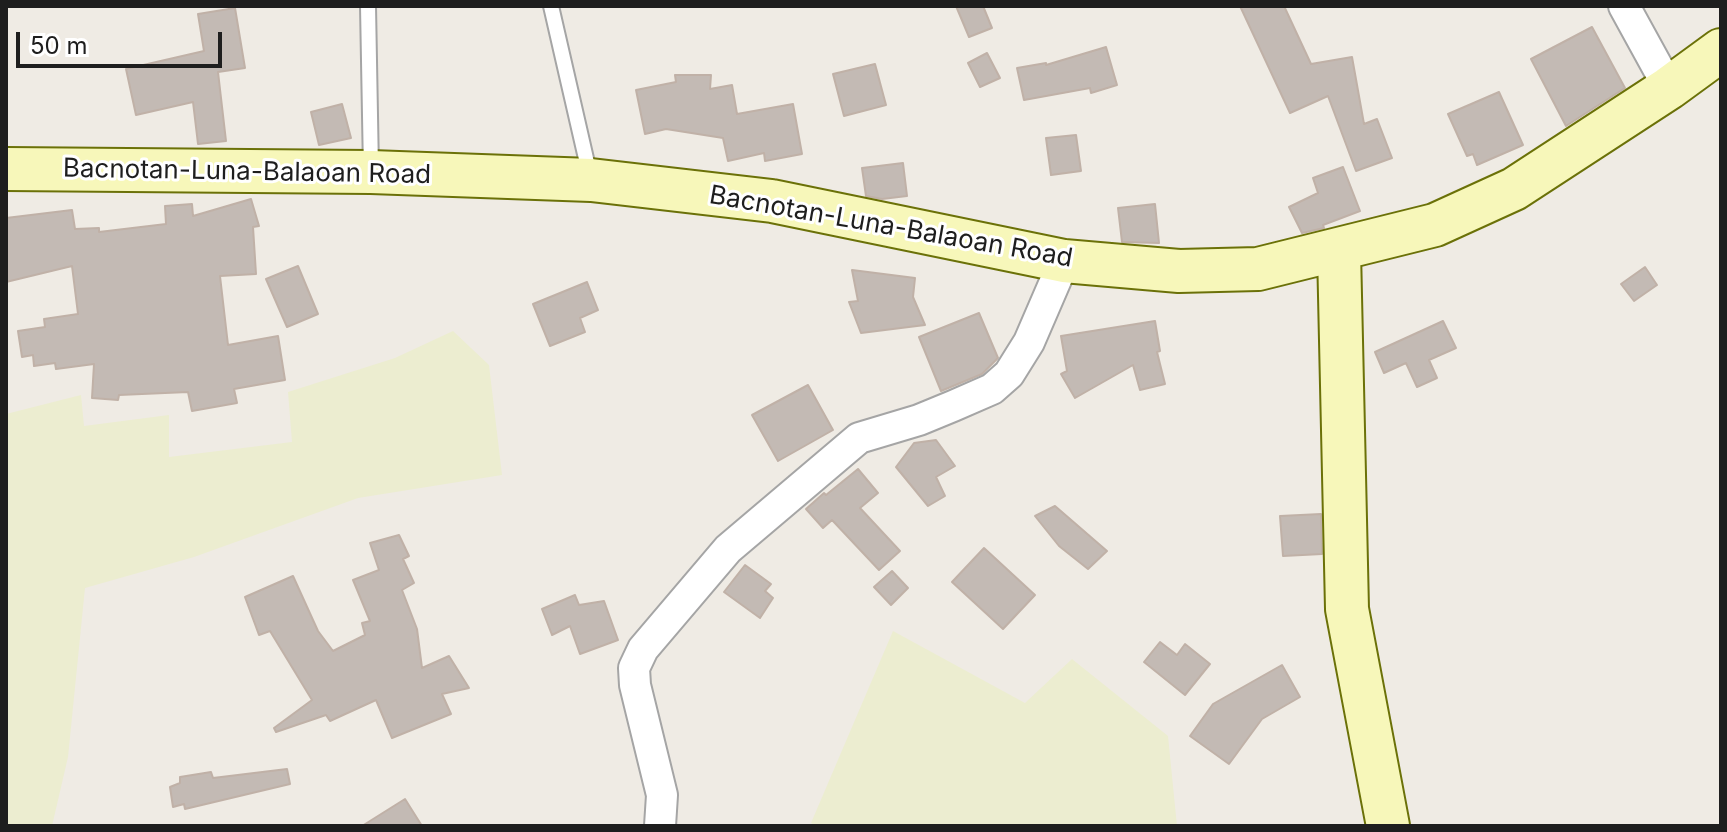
<!DOCTYPE html>
<style>
body{margin:0}
#map{position:relative;width:1727px;height:832px;overflow:hidden;background:#efebe4;font-family:Inter,sans-serif}
canvas{display:block}
.frame{position:absolute;inset:0;border:8px solid #1e1e1e;pointer-events:none}
.scale{position:absolute;left:16px;top:32px;width:206px;height:36px;box-sizing:border-box;border:4px solid #1e1e1e;border-top:0;padding-left:10px;font-size:24px;line-height:28px;white-space:nowrap;color:#1e1e1e;-webkit-text-stroke:6px #fff;paint-order:stroke}
</style>
<div id="map">
<canvas width="1727" height="832"></canvas>
<div class="frame"></div>
<div class="scale">50 m</div>
</div>
<script>
const ctx = document.querySelector('canvas').getContext('2d');
ctx.lineJoin = 'round';
function fillPath(path, color) { ctx.fillStyle = color; ctx.fill(path, 'evenodd'); }
function stroke(path, color, width, dash) { ctx.strokeStyle = color; ctx.lineWidth = width; ctx.lineCap = dash ? 'butt' : 'round'; ctx.setLineDash(dash || []); ctx.stroke(path); }
function write(font, color, halo, rows, align = 'center') {
  ctx.font = font + ' Inter,sans-serif'; ctx.lineWidth = 6; ctx.setLineDash([]); ctx.textBaseline = 'middle'; ctx.strokeStyle = halo; ctx.fillStyle = color; for (const [text, x, y, turn = 0] of rows) {
    ctx.save(); ctx.translate(x, y); ctx.rotate((+turn || 0) * Math.PI / 180); ctx.textAlign = isNaN(turn) ? turn : align; if (halo) ctx.strokeText(text, 0, 0); ctx.fillText(text, 0, 0); ctx.restore();
  }
}
const farmland = new Path2D(`
 M453,331L489,365L502,475L358,498L194,557L85,588L68,757L52,826H6V414L81,395L84,426L169,415V457L292,442L288,392L395,358Z
 M893,631L1025,703L1072,659L1168,736L1177,826H816L811,823Z`);
const building = new Path2D(`
 M956,6H983L992,28L969,37Z
 M1240,6H1284L1311,64L1352,57L1364,124L1377,119L1392,158L1356,171L1328,96L1290,113Z
 M235,8L245,68L218,72L226,141L198,144L193,102L136,115L126,69L204,51L198,14Z
 M1592,27L1625,88L1566,126L1531,59Z
 M1106,47L1117,85L1091,93L1090,88L1024,100L1017,68L1046,63V65Z
 M987,53L1000,78L980,87L968,63Z
 M875,64L886,105L844,116L833,74Z
 M675,75H711L710,89L732,85L737,114L793,104L802,154L765,161L764,153L728,161L723,138L666,129L645,134L636,90L676,82Z
 M1499,92L1523,145L1477,165L1473,154L1467,156L1448,114Z
 M342,104L351,138L319,145L311,112Z
 M1076,135L1081,171L1051,175L1046,138Z
 M903,163L907,196L882,199L866,196L862,168Z
 M1343,167L1360,211L1323,225L1324,228L1302,233L1289,207L1318,193L1313,178Z
 M251,199L259,226L253,227L256,274L220,276L228,345L278,336L285,380L234,389L237,403L192,411L188,392L119,395L118,400L92,398L94,364L56,369L55,363L34,366L33,355L22,357L18,331L45,327L44,319L78,314L72,266L6,282V218L72,210L75,229L99,228V232L166,224L165,206L192,204L193,216Z
 M1155,204L1159,243L1122,242L1118,208Z
 M298,266L318,314L287,327L266,279Z
 M1645,267L1657,285L1634,301L1621,284Z
 M852,270L915,278L913,297L925,325L861,333L849,302L858,301Z
 M587,282L598,310L580,318L585,332L550,346L533,304Z
 M979,313L998,358L982,374L941,391L919,337Z
 M1155,321L1160,351L1157,352L1165,384L1140,390L1133,365L1075,398L1061,374L1067,371L1061,336Z
 M1443,321L1456,348L1429,360L1437,378L1417,387L1406,363L1384,373L1375,352Z
 M808,385L833,430L778,461L752,415Z
 M936,440L955,466L936,477L945,496L928,506L896,467L914,443Z
 M858,469L878,493L860,508L900,551L879,570L832,520L823,528L806,509L824,493L826,495Z
 M1055,506L1107,551L1088,569L1059,546L1035,516Z
 M1321,514L1322,554L1283,556L1280,516Z
 M399,535L409,556L403,559L414,583L402,590L417,629L422,668L449,656L469,688L442,694L451,714L392,738L376,700L330,721L326,715L276,732L274,728L312,700L270,631L259,635L245,597L293,576L318,631L333,651L365,635L362,623L370,621L353,580L379,570L370,543Z
 M984,548L1035,595L1003,629L952,582Z
 M745,565L771,584L765,591L773,598L760,618L724,592Z
 M892,571L908,588L891,605L874,587Z
 M575,595L579,605L604,601L618,640L580,654L570,626L552,635L542,609Z
 M1160,642L1177,655L1185,644L1210,664L1185,695L1144,662Z
 M1282,665L1300,697L1262,719L1229,764L1190,736L1213,704Z
 M287,769L290,784L185,809L184,804L173,807L170,787L180,783V777L211,772L213,778Z
 M405,799L422,826H362Z`);
const lane = new Path2D(`
 M368,6L371,170
 M551,6L590,176`);
const street = new Path2D(`
 M1624,6L1669,88
 M660,826L662,795L635,685L634,668L643,649L728,549L859,438L919,420L953,406L992,389L1009,374L1029,342L1064,261`);
const secondary = new Path2D(`
 M6,169L371,172L591,180L772,201L1064,261L1179,271L1258,269L1435,225L1514,189L1669,88L1721,50
 M1339,251L1347,609L1388,826`);
const streetNames = [
 ["Bacnotan-Luna-Balaoan Road",247,172,1],
 ["Bacnotan-Luna-Balaoan Road",891,227,10]
];
fillPath(farmland, '#ecedd0');
fillPath(building, '#c3bab4');
stroke(building, '#c0b1a7', 2);
stroke(lane, '#a5a5a5', 18);
stroke(street, '#a5a5a5', 34);
stroke(secondary, '#6b7108', 46);
stroke(lane, '#fff', 14);
stroke(street, '#fff', 30);
stroke(secondary, '#f7f7ba', 42);
write('26px', '#1e1e1e', '#fff', streetNames);
</script>
